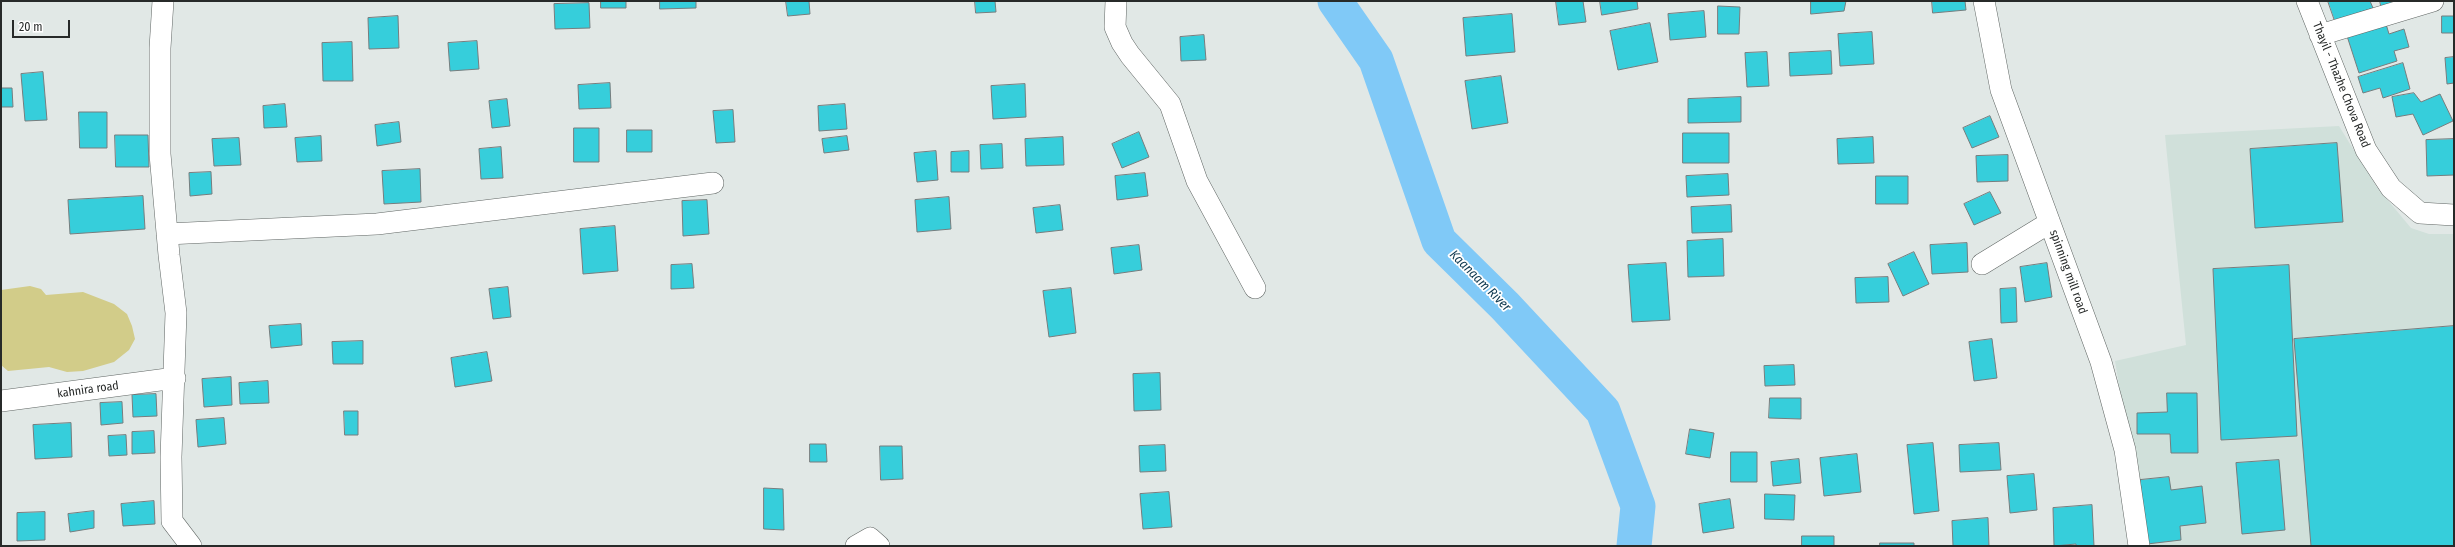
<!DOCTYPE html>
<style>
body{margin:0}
#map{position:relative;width:2455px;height:547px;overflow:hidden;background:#e1e8e6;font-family:"Fira Sans Condensed",sans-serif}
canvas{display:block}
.frame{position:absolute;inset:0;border:2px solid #272a29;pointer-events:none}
.scale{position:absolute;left:12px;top:20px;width:58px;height:18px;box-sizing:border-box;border:2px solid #272a29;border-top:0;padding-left:5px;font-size:12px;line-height:14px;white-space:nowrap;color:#272a29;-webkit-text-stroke:3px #fff;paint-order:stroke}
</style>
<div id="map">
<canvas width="2455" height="547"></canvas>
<div class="frame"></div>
<div class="scale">20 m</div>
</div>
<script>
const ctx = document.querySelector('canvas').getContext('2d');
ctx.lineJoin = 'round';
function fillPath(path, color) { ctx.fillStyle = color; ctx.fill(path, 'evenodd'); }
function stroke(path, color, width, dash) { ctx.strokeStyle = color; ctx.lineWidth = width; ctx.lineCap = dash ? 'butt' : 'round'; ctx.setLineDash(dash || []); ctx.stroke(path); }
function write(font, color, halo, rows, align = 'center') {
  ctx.font = font + ' "Fira Sans Condensed",sans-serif'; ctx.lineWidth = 3.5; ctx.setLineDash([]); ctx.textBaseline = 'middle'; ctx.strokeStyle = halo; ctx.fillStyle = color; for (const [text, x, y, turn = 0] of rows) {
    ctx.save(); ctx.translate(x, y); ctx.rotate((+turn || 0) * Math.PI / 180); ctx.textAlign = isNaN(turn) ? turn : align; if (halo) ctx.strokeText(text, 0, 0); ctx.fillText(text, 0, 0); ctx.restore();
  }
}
const built = new Path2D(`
 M2339,126L2376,186L2411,228L2429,234H2454V546H2146L2115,361L2186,345L2165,135Z`);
const green = new Path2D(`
 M30,286L41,289L46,295L83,292L114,304L127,314L132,326L135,339L129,350L114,362L83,371L67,372L49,367L8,371L1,365V290Z`);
const river = new Path2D(`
 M1335,1L1376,60L1439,241L1505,306L1603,411L1638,506L1634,546`);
const building = new Path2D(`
 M601,1H626V8H601Z
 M660,1H696V8L660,9Z
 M786,1H809L810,14L788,16Z
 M975,1H995L996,12L976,13Z
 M1556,1H1583L1586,22L1559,25Z
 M1600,1H1637L1638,9L1602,15Z
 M1811,1H1846L1844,11L1811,14Z
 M1932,1H1965L1966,10L1933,13Z
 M2328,1H2370L2373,8L2335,21Z
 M2380,1H2408L2382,10Z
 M589,3L590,28L555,29L554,4Z
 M1718,6L1740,7L1739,34H1718Z
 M1704,11L1706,37L1670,40L1668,14Z
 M1512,14L1515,52L1466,56L1463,18Z
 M398,16L399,48L369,49L368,18Z
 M2442,16H2454V33H2442Z
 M1650,23L1658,62L1618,70L1610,31Z
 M2386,24L2389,34L2404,29L2409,47L2394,51L2397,61L2359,73L2347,36Z
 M1872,32L1874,64L1840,66L1838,34Z
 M1204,35L1206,60L1181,61L1180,37Z
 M477,41L479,69L450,71L448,43Z
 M352,42L353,81H323L322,43Z
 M1831,51L1832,74L1790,76L1789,53Z
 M1767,52L1769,86L1747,87L1745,53Z
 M2454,57V83L2447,84L2445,58Z
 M2403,63L2410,89L2383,98L2380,88L2363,93L2358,77Z
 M43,72L47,120L25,121L21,74Z
 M1501,76L1508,123L1472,129L1465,81Z
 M610,83L611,108L579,109L578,85Z
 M1025,84L1026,117L993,119L991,86Z
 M1,88H12L13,107H1Z
 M2414,93L2421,102L2440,94L2453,121L2423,135L2413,114L2396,117L2392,97Z
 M1741,97V122L1688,123V99Z
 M507,99L510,126L492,128L489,101Z
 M285,104L287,127L264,128L263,106Z
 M845,104L847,129L819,131L818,106Z
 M733,110L735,142L716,143L713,111Z
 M79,112H107V148H80Z
 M1990,116L1999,137L1972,148L1963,128Z
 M399,122L401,142L377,146L375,125Z
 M574,128H599V162H574Z
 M627,130H652V152H627Z
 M1139,132L1149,157L1122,168L1112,144Z
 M1683,133H1729V163H1683Z
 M115,135H148L149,167H116Z
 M321,136L322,161L297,162L295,138Z
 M847,136L849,150L824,153L822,139Z
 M1063,137L1064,165L1026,166L1025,139Z
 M1873,137L1874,163L1838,164L1837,139Z
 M239,138L241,165L214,166L212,139Z
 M2454,139V175L2427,176L2426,140Z
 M2337,143L2343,222L2255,228L2250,149Z
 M1002,144L1003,168L981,169L980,145Z
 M501,147L503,178L481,179L479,149Z
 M936,151L938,180L917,182L914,153Z
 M969,151V172H951V152Z
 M2008,155V181L1977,182L1976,156Z
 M420,169L421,202L384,204L382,171Z
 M211,172L212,194L190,196L189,173Z
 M1145,173L1148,196L1117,200L1115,176Z
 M1728,174L1729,195L1687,197L1686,176Z
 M1876,176H1908V204H1876Z
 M1990,192L2001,213L1974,225L1964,204Z
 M143,196L145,229L70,234L68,200Z
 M949,197L951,229L917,232L915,200Z
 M707,200L709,234L683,236L682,201Z
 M1060,205L1063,230L1036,233L1033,208Z
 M1731,205L1732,232L1692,233L1691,207Z
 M615,226L618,271L583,274L580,229Z
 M1723,239L1724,276L1688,277L1687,241Z
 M1967,243L1968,272L1932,274L1930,245Z
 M1139,245L1142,270L1114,274L1111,248Z
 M1914,252L1929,284L1903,296L1888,264Z
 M1666,263L1670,320L1632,322L1628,265Z
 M2047,263L2052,297L2025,302L2020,267Z
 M692,264L694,288L671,289V265Z
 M2289,265L2297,436L2221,440L2213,269Z
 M1888,277L1889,302L1856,303L1855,278Z
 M508,287L511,317L493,319L489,289Z
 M1071,288L1076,333L1049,337L1043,291Z
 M2016,288L2017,322L2001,323L2000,289Z
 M301,324L302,345L271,348L269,326Z
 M2454,326V546H2311L2294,339Z
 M1992,339L1997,378L1974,381L1969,342Z
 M363,341V364H333L332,342Z
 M487,352L492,381L455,387L451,358Z
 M1794,365L1795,385L1765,386L1764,366Z
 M1160,373L1161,410L1134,411L1133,374Z
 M231,377L232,405L204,407L202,379Z
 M268,381L269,403L240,404L239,383Z
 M2167,393H2197L2198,453H2171L2170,434H2137V413L2167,412Z
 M156,394L157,416L133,417L132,395Z
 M1770,398H1801V419L1769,418Z
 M122,402L123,423L101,425L100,403Z
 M344,411H358V435H345Z
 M224,418L226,444L198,447L196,420Z
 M71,423L72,457L35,459L33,425Z
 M1690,429L1714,433L1710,458L1686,454Z
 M154,431L155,453L132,454V432Z
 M126,435L127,455L109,456L108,436Z
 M1933,443L1939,511L1914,514L1907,445Z
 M1999,443L2001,470L1960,472L1959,445Z
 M810,444H826L827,462H810Z
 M1165,445L1166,471L1140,472L1139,446Z
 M880,446H902L903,479L881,480Z
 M1731,452H1757V482H1731Z
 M1857,454L1861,492L1824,496L1820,458Z
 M1799,459L1801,483L1773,486L1771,462Z
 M2279,460L2285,530L2242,534L2236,463Z
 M2034,474L2037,510L2010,513L2007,476Z
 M2169,477L2171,490L2202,486L2206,523L2180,526L2181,540L2147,544L2140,480Z
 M764,488L783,489L784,530L764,529Z
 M1169,492L1172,527L1143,529L1140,494Z
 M1765,494L1795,495L1794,520L1765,519Z
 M1730,499L1734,528L1703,533L1699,504Z
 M154,501L155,524L123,526L121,504Z
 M2092,505L2094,546H2076V544L2054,546L2053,508Z
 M94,511V528L70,532L68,514Z
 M45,512V540L17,541V513Z
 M1988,518L1989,546H1953L1952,521Z
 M1802,536H1834V546H1802Z
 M1880,543H1914V546H1880Z`);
const minor = new Path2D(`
 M163,1L160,48V154L169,255L176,313L171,457L172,521L191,546
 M1116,1L1115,27L1122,43L1130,55L1170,104L1197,181L1255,288
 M1984,1L2001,90L2101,362L2125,450L2139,546
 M2307,1L2366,150L2391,188L2420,213L2454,215
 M2320,35L2433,1
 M167,234L377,224L713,183
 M1982,264L2049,223
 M1,401L175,378
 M856,546L870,538L879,546`);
const streetNames = [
 ["Thayil - Thazhe Chova Road",2341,85,68],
 ["spinning mill road",2068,272,70],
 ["kahnira road",88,390,-8]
];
const waterNames = [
 ["Kaanaam River",1480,281,45]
];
fillPath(built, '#d0e0da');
fillPath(green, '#d2cc89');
stroke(river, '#80c9f7', 35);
fillPath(building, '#36cedb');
stroke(building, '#767d7e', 1);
stroke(minor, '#606664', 22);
stroke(minor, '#fff', 21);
write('12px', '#272a29', '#fff', streetNames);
write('italic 13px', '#0e384f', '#fff', waterNames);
</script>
